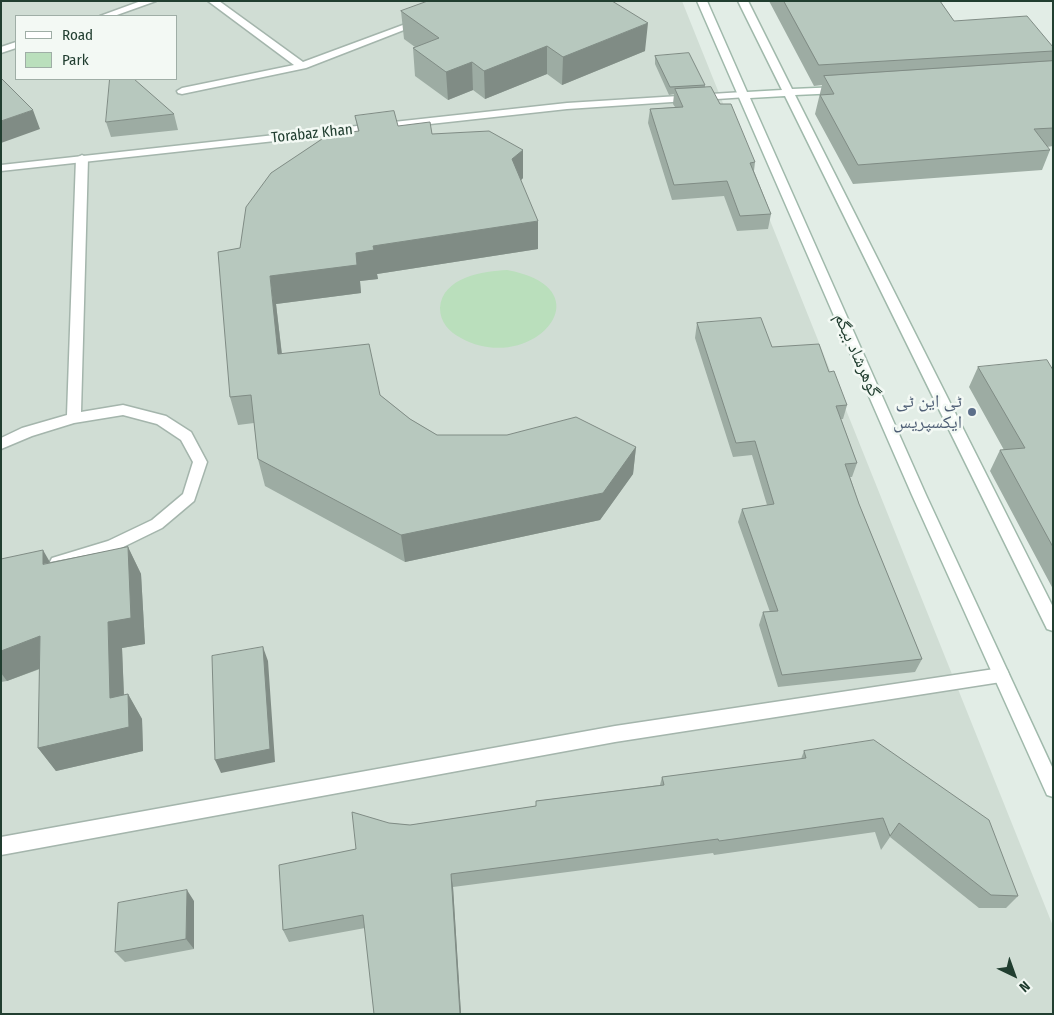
<!DOCTYPE html>
<meta charset="utf-8">
<style>
body{margin:0}
#map{position:relative;width:1054px;height:1015px;overflow:hidden;background:#e2ede6;font-family:"Fira Sans Condensed",sans-serif}
canvas{display:block}
.frame{position:absolute;inset:0;border:2px solid #213e30;pointer-events:none}
.legend{position:absolute;left:15px;top:15px;width:162px;height:65px;box-sizing:border-box;background:#f3f9f4;border:1px solid #9faea6;margin:0;padding:6px 9px;list-style:none;font-size:15px;color:#213e30}
.legend li{display:flex;align-items:center;gap:10px;height:25px}
.legend b{width:25px;border:1px solid #9faea6}
.north{position:absolute;left:989px;top:950px;width:50px;height:50px;-webkit-text-stroke:4px #f3f9f4;paint-order:stroke;rotate:138deg;font-size:14px;font-weight:700;line-height:20px;text-align:center;color:#213e30}
.north::after{content:'';display:block;margin:auto;width:18px;height:22px;background:#213e30;clip-path:polygon(50% 0,100% 100%,50% 72%,0 100%)}
</style>
<div id="map">
<canvas width="1054" height="1015"></canvas>
<div class="frame"></div>
<ul class="legend">
<li><b style="height:6px;background:#fff"></b>Road</li>
<li><b style="height:14px;background:#badfbc"></b>Park</li>
</ul>
<div class="north">N</div>
</div>
<script>
const ctx = document.querySelector('canvas').getContext('2d');
ctx.lineJoin = 'round';
function fillPath(path, color) { ctx.fillStyle = color; ctx.fill(path, 'evenodd'); }
function stroke(path, color, width, dash) { ctx.strokeStyle = color; ctx.lineWidth = width; ctx.lineCap = dash ? 'butt' : 'round'; ctx.setLineDash(dash || []); ctx.stroke(path); }
function write(font, color, halo, rows, align = 'center') {
  ctx.font = font + ' "Fira Sans Condensed","Noto Naskh Arabic",sans-serif'; ctx.lineWidth = 5; ctx.setLineDash([]); ctx.textBaseline = 'middle'; ctx.strokeStyle = halo; ctx.fillStyle = color; for (const [text, x, y, turn = 0] of rows) {
    ctx.save(); ctx.translate(x, y); ctx.rotate((+turn || 0) * Math.PI / 180); ctx.textAlign = isNaN(turn) ? turn : align; if (halo) ctx.strokeText(text, 0, 0); ctx.fillText(text, 0, 0); ctx.restore();
  }
}
const built = new Path2D(`
 M1,1H682L1053,926V1014H1ZM16,16H176V79H16Z`);
const green = new Path2D(`
 M507,270C610,289 531,377 461,338C449,332 440,322 440,308C442,277 484,271 507,270Z`);
const lane = new Path2D(`
 M141,1H156L114,16H100Z
 M208,1H219L303,62L419,19H425L427,21L306,68L182,94L178,93L177,91L182,88L294,65Z
 M16,42V48L1,53V47Z
 M82,155L88,158L81,412L123,405L166,416L191,432L207,462L194,501L162,528L117,550L58,568L52,566L50,562L52,558L108,541L152,520L183,494L193,462L181,440L157,424L123,415L74,423L32,436L1,449V438L22,428L67,415L76,158Z
 M1001,668L1007,670L1009,675L1007,680L1001,682L615,742L1,855V837L615,726Z`);
const street = new Path2D(`
 M743,92L748,95L747,97L567,109L1,171V165L567,103Z`);
const secondary = new Path2D(`
 M697,1H707L747,92L782,90L738,1H748L792,89L839,87L844,90L839,93L795,95L1053,607V631L1047,629L785,96L750,98L926,495L1053,769V797L1047,795L912,495Z`);
const wall = new Path2D(`
 M769,1H940L954,21L1053,47V59L1052,61H1053V146L1047,147L1050,150L1042,170L853,184L815,114L822,85L814,86Z
 M401,11L645,51L562,85L547,74L485,99L473,90L448,100L415,76L413,48L415,47L404,39Z
 M655,56L705,85V87L720,104L755,162L754,171L771,214L768,229L737,231L724,196L672,200L648,123L650,109L675,107L673,104L674,94L669,95L655,64Z
 M174,114L178,130L111,137L106,122Z
 M355,116L432,134L523,150V178L521,180L538,249L377,274L378,279L360,281L361,293L276,304L282,354L380,395L410,419L437,435L636,447L633,474L600,520L405,562L265,486L258,459L254,423L238,425L230,397L358,131Z
 M697,323L772,347L829,372L847,405L843,419H841L857,463L852,477H850L859,504L922,659L915,672L778,687L759,625L763,612H770L738,522L742,509L767,505L752,455L733,457L695,338Z
 M978,367L1053,370V589L990,471L1000,450H1004L969,387Z
 M128,547L141,574L145,644L122,648L124,695L128,694L142,719L143,751L56,771L38,748L40,669L7,681L1,682V559L50,562Z
 M804,751L1018,896L1006,908H979L890,837L881,850L875,832L714,855L713,853L453,887L461,1014H374L365,928L289,942L283,930L356,849L389,823L410,825L536,806V801L660,785L662,777L801,759Z
 M194,901V949L125,962L115,952Z`);
const shadedWall = new Path2D(`
 M648,23L645,51L562,85L563,57Z
 M547,46V74L485,99L484,71Z
 M472,62L473,90L448,100L446,72Z
 M33,110L40,129L1,143V121Z
 M523,150V178L513,188L512,159Z
 M538,221V249L377,274L378,279L360,281L361,293L276,304L285,382L278,354L270,276L356,253L373,246Z
 M636,447L633,474L600,520L405,562L401,535Z
 M128,547L141,574L145,644L122,648L125,723L110,698L108,622Z
 M43,550L59,578L43,564Z
 M40,636L57,662L7,681L1,673V651Z
 M263,647L268,661L275,762L221,773L215,760Z
 M128,694L142,719L143,751L56,771L38,748Z
 M451,874L453,887L461,1014H460Z
 M187,890L194,901V949L186,939Z`);
const building = new Path2D(`
 M428,1H612L648,23L563,57L547,46L484,71L472,62L446,72L413,48L439,38L401,11Z
 M784,1H940L954,21L1027,16L1053,47V51L819,65Z
 M689,53L705,85L670,87L655,56Z
 M1053,61V128L1034,129L1050,150L858,165L820,95L834,94L824,76Z
 M1,78L33,110L1,121Z
 M110,79H134L174,114L106,122Z
 M711,87L720,104H731L755,162L750,163L771,214L740,216L727,181L674,185L650,109L683,107L675,89Z
 M394,111L398,126L430,122L432,134L489,131L523,150L512,159L538,221L373,246L374,250L356,253L357,265L270,276L278,354L369,344L380,395L410,419L437,435H507L576,417L636,447L603,493L401,535L258,459L251,395L230,397L218,252L240,248L246,207L271,173L328,135L359,131L355,116Z
 M761,318L772,347L819,344L829,372L834,371L847,405L836,406L857,463L845,464L859,504L922,659L782,675L763,612L778,611L742,509L774,504L755,441L736,443L697,323Z
 M1047,360L1053,370V547L1000,450L1025,448L978,367Z
 M128,547L131,618L108,622L110,698L128,694L129,727L38,748L40,636L1,651V559L43,550V564Z
 M263,647L270,749L215,760L212,656Z
 M874,740L989,820L1018,896L991,895L899,823L890,836L883,818L719,841L718,839L451,874L460,1014H374L363,915L283,930L279,865L356,849L352,812L389,823L410,825L536,806V801L664,785L662,777L806,758L804,751Z
 M187,890L186,939L115,952L118,903Z`);
const markers = [
 [972,412,5,"#5c6f8a"]
];
const farStreetnames = [
 ["Torabaz Khan",312,134,-6]
];
const streetNames = [
 ["گوهرشاد بیگم",857,355,66]
];
const serviceNames = [
 ["ٹی این ٹی",962,402],
 ["ایکسپریس",962,423]
];
fillPath(built, '#d0ddd4');
fillPath(green, '#badfbc');
stroke(lane, '#a4b5ac', 3);
stroke(street, '#a4b5ac', 3);
stroke(secondary, '#a0b9ab', 3);
fillPath(lane, '#fff');
fillPath(street, '#fff');
fillPath(secondary, '#fff');
fillPath(wall, '#9daca3');
fillPath(shadedWall, '#808c85');
fillPath(building, '#b7c8be');
stroke(building, '#808c85', 1);
for (const [x, y, r, color] of markers) { const dot = new Path2D(); dot.arc(x, y, r, 0, 2 * Math.PI); ctx.fillStyle = color; ctx.fill(dot); stroke(dot, '#f3f9f4', 2); }
write('15px', '#213e30', '#f3f9f4', farStreetnames);
write('18px', '#213e30', '#f3f9f4', streetNames);
write('18px', '#4e5e75', '#f3f9f4', serviceNames, 'right');
</script>
